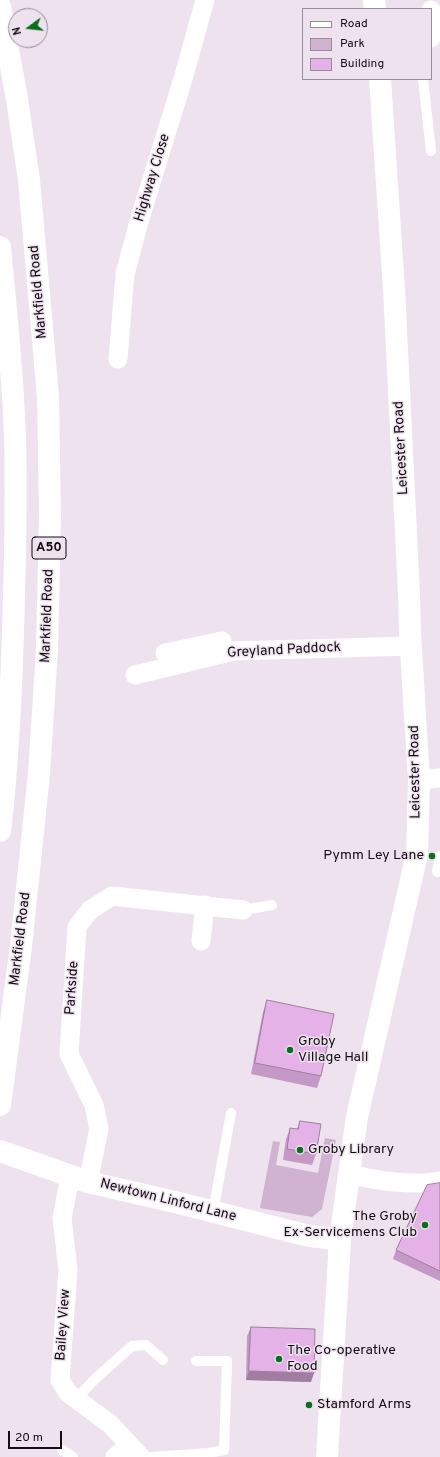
<!DOCTYPE html>
<style>
body{margin:0}
#map{position:relative;width:440px;height:1457px;overflow:hidden;background:#eee2ee;font-family:Overpass,sans-serif}
canvas{display:block}
.legend{position:absolute;left:302px;top:8px;width:130px;height:72px;box-sizing:border-box;background:#eee2ee;border:1px solid #968d96;margin:0;padding:5px 7px;list-style:none;font-size:12px;color:#110d11}
.legend li{display:flex;align-items:center;gap:8px;height:20px}
.legend b{width:20px;border:1px solid #968d96}
.north{position:absolute;left:8px;top:8px;width:40px;height:40px;box-sizing:border-box;background:#eee2ee;border:1px solid #968d96;border-radius:50%;rotate:255deg;font-size:11px;font-weight:700;line-height:16px;text-align:center;color:#110d11}
.north::after{content:'';display:block;margin:auto;width:14px;height:18px;background:#096e1d;clip-path:polygon(50% 0,100% 100%,50% 72%,0 100%)}
.scale{position:absolute;left:8px;top:1431px;width:54px;height:18px;box-sizing:border-box;border:2px solid #110d11;border-top:0;padding-left:5px;font-size:12px;line-height:14px;white-space:nowrap;color:#110d11;-webkit-text-stroke:3px #eee2ee;paint-order:stroke}
</style>
<div id="map">
<canvas width="440" height="1457"></canvas>
<ul class="legend">
<li><b style="height:5px;background:#fff"></b>Road</li>
<li><b style="height:11px;background:#d0b2d1"></b>Park</li>
<li><b style="height:11px;background:#e4b2e6"></b>Building</li>
</ul>
<div class="north">N</div>
<div class="scale">20 m</div>
</div>
<script>
const ctx = document.querySelector('canvas').getContext('2d');
ctx.lineJoin = 'round';
function fillPath(path, color) { ctx.fillStyle = color; ctx.fill(path, 'evenodd'); }
function stroke(path, color, width, dash) { ctx.strokeStyle = color; ctx.lineWidth = width; ctx.lineCap = dash ? 'butt' : 'round'; ctx.setLineDash(dash || []); ctx.stroke(path); }
function write(font, color, halo, rows, align = 'center') {
  ctx.font = font + ' Overpass,sans-serif'; ctx.lineWidth = 3; ctx.setLineDash([]); ctx.textBaseline = 'middle'; ctx.strokeStyle = halo; ctx.fillStyle = color; for (const [text, x, y, turn = 0] of rows) {
    ctx.save(); ctx.translate(x, y); ctx.rotate((+turn || 0) * Math.PI / 180); ctx.textAlign = isNaN(turn) ? turn : align; if (halo) ctx.strokeText(text, 0, 0); ctx.fillText(text, 0, 0); ctx.restore();
  }
}
const green = new Path2D(`
 M325,1138L336,1140L322,1209L312,1217L260,1208L273,1141L280,1142L276,1165L318,1173Z`);
const lane = new Path2D(`
 M423,79L431,151
 M437,872L440,856
 M243,910L272,905
 M213,1212L231,1113
 M76,1399L95,1379L132,1346L146,1345L163,1360
 M62,1450L73,1457
 M151,1457L209,1453L224,1450L227,1361H196`);
const street = new Path2D(`
 M431,10L440,23
 M431,38L440,26
 M118,359L125,274L140,218L183,79L205,0
 M165,653L222,641
 M135,675L234,651L411,646
 M419,780L440,778
 M201,941L205,905
 M350,1174C376,1181 414,1186 440,1181
 M70,1177L62,1218L68,1270L60,1380L68,1393L110,1424L141,1457
 M88,1182L99,1129L94,1105L69,1054L77,927L90,910L112,896L243,910
 M115,1457L129,1445`);
const secondary = new Path2D(`
 M374,0L375,9
 M0,1151L88,1182L179,1203L305,1235L340,1240
 M327,1457L340,1240L357,1117L417,854L419,780L410,633L409,594L394,289L380,79`);
const highway = new Path2D(`
 M0,7L17,99L29,180L48,397L50,518L47,649L39,774L21,946L0,1105
 M0,247C6,310 13,374 15,438C17,502 15,567 13,631C11,698 8,765 0,831`);
const wall = new Path2D(`
 M267,1000L321,1076L317,1088L251,1074L263,1012Z
 M300,1121L316,1154L312,1165L283,1160L286,1139L290,1128L297,1129Z
 M440,1183V1281L393,1259L396,1250Z
 M251,1327L311,1382L246,1380L247,1336Z`);
const shadedWall = new Path2D(`
 M249,1371L314,1373L311,1382L246,1380Z`);
const building = new Path2D(`
 M267,1000L334,1014L321,1076L255,1063Z
 M300,1121L321,1124L316,1154L287,1149L290,1128L298,1129Z
 M440,1183V1271L396,1250L427,1185Z
 M251,1327L315,1329L314,1373L249,1371Z`);
const markers = [
 [432,856,4,"#096e1d"],
 [290,1050,4,"#096e1d"],
 [300,1150,4,"#096e1d"],
 [425,1225,4,"#096e1d"],
 [279,1359,4,"#096e1d"],
 [309,1405,4,"#096e1d"]
];
const shields = [
 [49,548,34]
];
const shieldNames = [
 ["A50",49,548]
];
const streetNames = [
 ["Highway Close",153,178,-73],
 ["Markfield Road",39,292,-95],
 ["Leicester Road",402,448,-93],
 ["Markfield Road",48,616,-88],
 ["Greyland Paddock",284,651,-3],
 ["Leicester Road",416,772,-91],
 ["Markfield Road",21,939,-83],
 ["Parkside",73,988,-86],
 ["Newtown Linford Lane",168,1201,14],
 ["Bailey View",64,1325,-86]
];
const poiNames = [
 ["Pymm Ley Lane",424,856,"right"],
 ["Groby",298,1042],
 ["Village Hall",298,1058],
 ["Groby Library",308,1150],
 ["The Groby",417,1217,"right"],
 ["Ex-Servicemens Club",417,1233,"right"],
 ["The Co-operative",287,1351],
 ["Food",287,1367],
 ["Stamford Arms",317,1405]
];
fillPath(green, '#d0b2d1');
stroke(lane, '#fff', 10);
stroke(street, '#fff', 19);
stroke(secondary, '#fff', 22);
stroke(highway, '#fff', 22);
fillPath(wall, '#c499c6');
fillPath(shadedWall, '#a07da1');
fillPath(building, '#e4b2e6');
stroke(building, '#a07da1', 1);
for (const [x, y, r, color] of markers) { const dot = new Path2D(); dot.arc(x, y, r, 0, 2 * Math.PI); ctx.fillStyle = color; ctx.fill(dot); stroke(dot, '#eee2ee', 1.5); }
for (const [x, y, w] of shields) { const box = new Path2D(); box.roundRect(x - w / 2, y - 11, w, 22, 3); ctx.fillStyle = '#eee2ee'; ctx.fill(box); stroke(box, '#110d11', 1); }
write('bold 13px', '#110d11', null, shieldNames);
write('14px', '#110d11', '#eee2ee', streetNames);
write('14px', '#110d11', '#eee2ee', poiNames, 'left');
</script>
